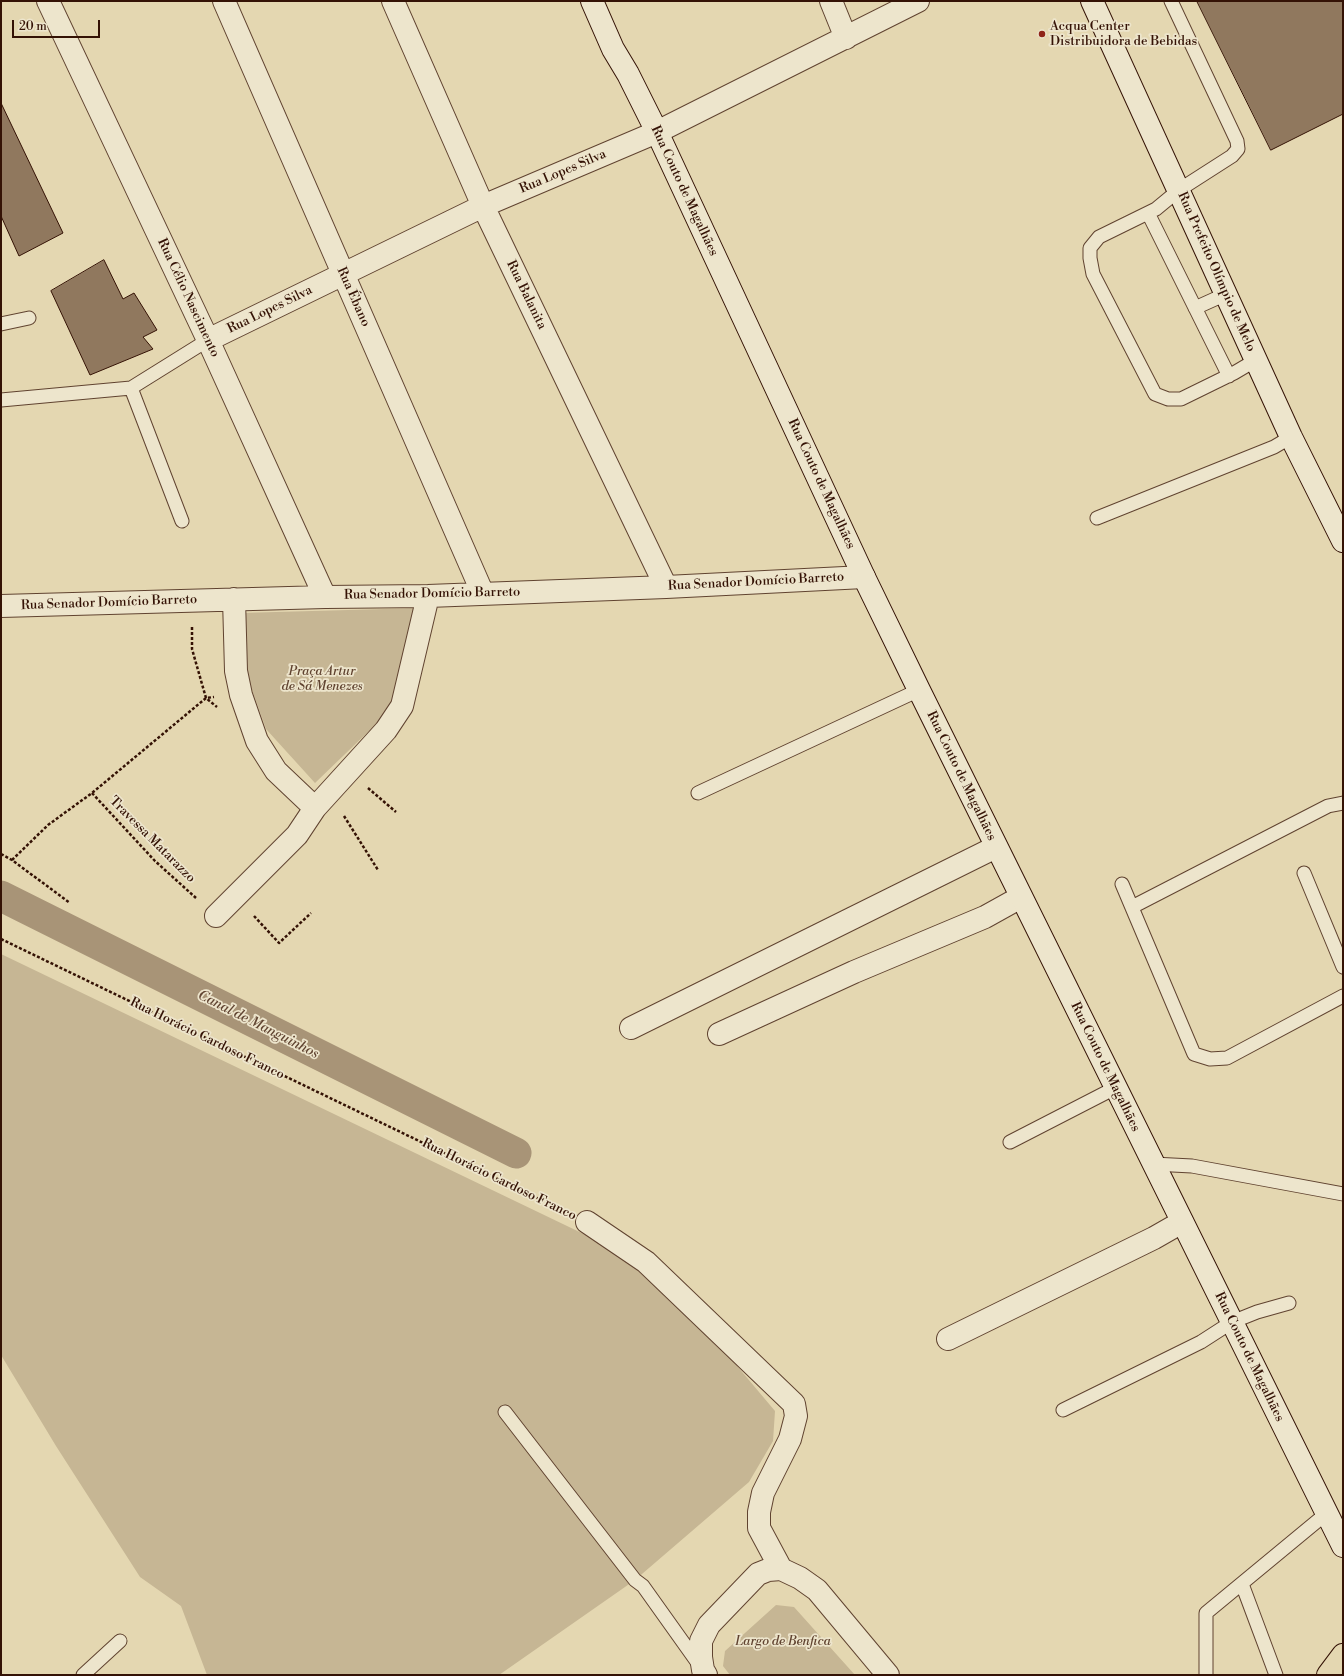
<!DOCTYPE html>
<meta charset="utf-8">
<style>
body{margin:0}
#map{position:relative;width:1344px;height:1676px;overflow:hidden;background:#e4d7b1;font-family:"Libre Bodoni",serif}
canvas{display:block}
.frame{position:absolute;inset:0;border:2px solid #341205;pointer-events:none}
.scale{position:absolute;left:12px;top:20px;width:88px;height:18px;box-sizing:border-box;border:2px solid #341205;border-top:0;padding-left:5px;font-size:12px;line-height:14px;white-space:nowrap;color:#341205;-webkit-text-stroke:3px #ede5cc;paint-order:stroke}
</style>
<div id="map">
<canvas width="1344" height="1676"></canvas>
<div class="frame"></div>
<div class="scale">20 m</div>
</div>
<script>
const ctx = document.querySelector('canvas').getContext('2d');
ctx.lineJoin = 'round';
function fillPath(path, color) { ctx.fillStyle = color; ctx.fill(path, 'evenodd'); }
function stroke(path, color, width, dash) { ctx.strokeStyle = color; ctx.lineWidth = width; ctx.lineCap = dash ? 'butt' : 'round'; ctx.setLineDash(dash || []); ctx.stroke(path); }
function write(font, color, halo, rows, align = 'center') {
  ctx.font = font + ' "Libre Bodoni",serif'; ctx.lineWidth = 3.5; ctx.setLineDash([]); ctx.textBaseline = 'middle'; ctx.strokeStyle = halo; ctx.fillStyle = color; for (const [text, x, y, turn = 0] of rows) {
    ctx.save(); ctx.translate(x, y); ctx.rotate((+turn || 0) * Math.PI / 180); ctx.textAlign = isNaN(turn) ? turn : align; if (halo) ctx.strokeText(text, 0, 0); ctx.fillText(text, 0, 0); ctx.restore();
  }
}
const green = new Path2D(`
 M420,608L398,703L315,783L266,729L247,676L240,613Z
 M1,954L617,1250L668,1284L775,1411L773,1441L749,1482L635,1580L499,1675H207L181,1606L140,1577L56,1446L1,1355Z
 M776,1605L794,1607L855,1675H730L723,1666L725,1651Z`);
const canal = new Path2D(`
 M1,896L516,1153`);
const building = new Path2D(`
 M1197,1H1343V114L1271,150Z
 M1,103L63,233L19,256L1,216Z
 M104,260L123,299L134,293L157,330L143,337L153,349L90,375L51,291Z`);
const path = new Path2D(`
 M192,627V649L206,698L217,707
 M368,788L396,812
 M92,793L155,861L196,898
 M344,816L378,870
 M1,854L12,860L70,903
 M12,860L48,825L92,793L206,698L214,697
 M254,916L279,943L311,913
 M1,939L564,1211`);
const lane = new Path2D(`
 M1171,1L1237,141L1238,149L1232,156L1179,190L1156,209L1099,237L1090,248V258L1093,274L1155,394L1168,399H1181L1234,373L1256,360
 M1148,213L1229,376
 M1195,308L1226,294
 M1,324L29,318
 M131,388L182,521
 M1,400L131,388L208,340
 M1097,518L1274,447L1291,437
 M698,793L919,690
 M1304,873L1343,967
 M1122,884L1194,1054L1210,1059L1227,1058L1343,996
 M1132,907L1328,806L1343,803
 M1010,1142L1115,1088
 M1153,1164L1192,1166L1343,1194
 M1063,1410L1201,1342L1232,1322L1257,1312L1289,1303
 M505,1412L635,1580L643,1586L700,1666
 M1242,1584L1276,1675
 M83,1675L120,1641
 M1206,1675V1613L1327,1513`);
const street = new Path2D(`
 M48,1L208,340L325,597
 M224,1L483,594
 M393,1L483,206L666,587
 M831,1L846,38
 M208,340L483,206L657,132L918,1
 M234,599L236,671L241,695L257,741L276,771L315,808L386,730L402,706L428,596
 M1,606L325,597L428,596L666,587L864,577
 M216,916L297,835L315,808
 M631,1028L996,847
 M719,1034L854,972L985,917L1021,897
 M587,1222L646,1262L794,1404L796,1416L790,1439L763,1493L759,1512V1528L781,1569
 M948,1339L1154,1238L1182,1222
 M706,1675L703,1670L701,1657V1641L709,1625L758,1574L768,1570L781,1569L800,1578L817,1590L888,1675`);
const secondary = new Path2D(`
 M592,1L613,49L628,74L657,132L864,577L919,690L1343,1546
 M1092,1L1291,437L1343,541`);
const primary = new Path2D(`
 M1328,1675L1343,1655`);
const markers = [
 [1042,34,4,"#8f2418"]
];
const poiNames = [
 ["Acqua Center",1050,27],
 ["Distribuidora de Bebidas",1050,42]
];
const streetNames = [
 ["Rua Lopes Silva",563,172,-23],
 ["Rua Couto de Magalhães",684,191,65],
 ["Rua Prefeito Olímpio de Melo",1216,272,66],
 ["Rua Balanita",526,295,64],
 ["Rua Ébano",353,297,66],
 ["Rua Célio Nascimento",188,298,65],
 ["Rua Lopes Silva",270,310,-26],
 ["Rua Couto de Magalhães",821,484,65],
 ["Rua Senador Domício Barreto",756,582,-3],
 ["Rua Senador Domício Barreto",432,594,-1],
 ["Rua Senador Domício Barreto",109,603,-2],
 ["Rua Couto de Magalhães",961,776,64],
 ["Travessa Matarazzo",152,840,45],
 ["Rua Horácio Cardoso Franco",207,1039,26],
 ["Rua Couto de Magalhães",1105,1067,64],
 ["Rua Horácio Cardoso Franco",499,1180,26],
 ["Rua Couto de Magalhães",1249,1357,64]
];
const parkNames = [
 ["Praça Artur",322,672],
 ["de Sá Menezes",322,687],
 ["Largo de Benfica",783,1642]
];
const waterNames = [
 ["Canal de Manguinhos",258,1025,27]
];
fillPath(green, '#c6b694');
stroke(canal, '#a89477', 31);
fillPath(building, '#90785e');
stroke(building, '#341205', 1);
stroke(lane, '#604330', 15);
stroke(street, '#604330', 24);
stroke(secondary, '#341205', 24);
stroke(primary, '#341205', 24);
stroke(path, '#341205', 2.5, [3, 2]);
stroke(lane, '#ede5cc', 13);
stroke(street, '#ede5cc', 22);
stroke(secondary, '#ede5cc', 22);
stroke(primary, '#e4d7b1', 22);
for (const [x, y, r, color] of markers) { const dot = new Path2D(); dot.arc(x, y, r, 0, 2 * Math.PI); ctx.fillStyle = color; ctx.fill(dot); stroke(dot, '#ede5cc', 1.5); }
write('13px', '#341205', '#ede5cc', poiNames, 'left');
write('13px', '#341205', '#ede5cc', streetNames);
write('italic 13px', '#604330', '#ede5cc', parkNames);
write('italic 14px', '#624633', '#ede5cc', waterNames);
</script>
